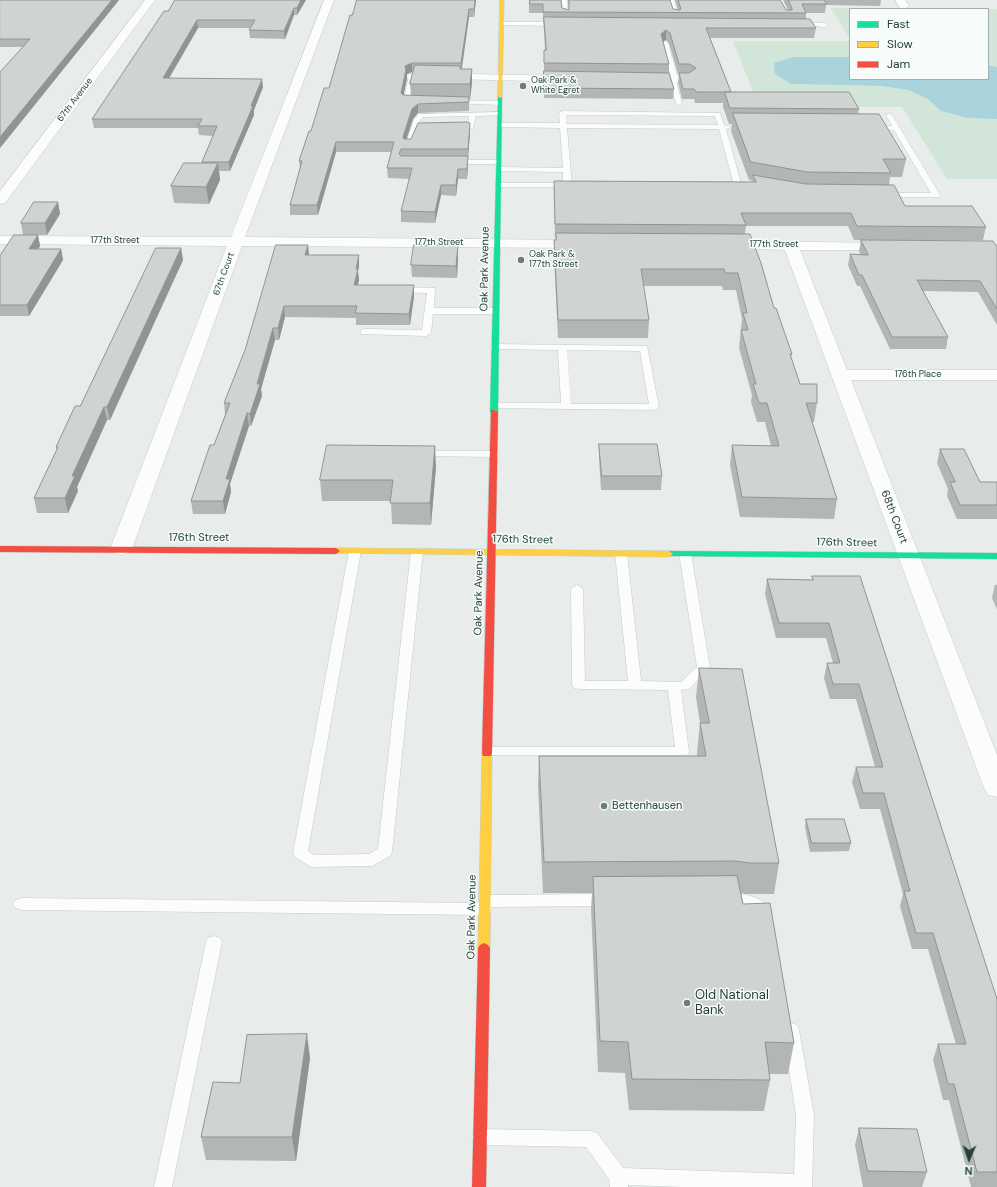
<!DOCTYPE html>
<style>
body{margin:0}
#map{position:relative;width:997px;height:1187px;overflow:hidden;background:#e8edeb;font-family:"DM Sans",sans-serif}
canvas{display:block}
.legend{position:absolute;left:849px;top:8px;width:140px;height:72px;box-sizing:border-box;background:#f7fbf9;border:1px solid #a3b1ad;margin:0;padding:5px 7px;list-style:none;font-size:12px;color:#24423a}
.legend li{display:flex;align-items:center;gap:8px;height:20px}
.legend b{width:20px;border:1px solid #a3b1ad}
.north{position:absolute;left:949px;top:1139px;width:40px;height:40px;-webkit-text-stroke:3px #f7fbf9;paint-order:stroke;rotate:182deg;font-size:11px;font-weight:700;line-height:16px;text-align:center;color:#24423a}
.north::after{content:'';display:block;margin:auto;width:14px;height:18px;background:#24423a;clip-path:polygon(50% 0,100% 100%,50% 72%,0 100%)}
</style>
<div id="map">
<canvas width="997" height="1187"></canvas>
<ul class="legend">
<li><b style="height:5px;background:#16e098"></b>Fast</li>
<li><b style="height:5px;background:#ffcf43"></b>Slow</li>
<li><b style="height:5px;background:#f24e42"></b>Jam</li>
</ul>
<div class="north">N</div>
</div>
<script>
const ctx = document.querySelector('canvas').getContext('2d');
ctx.lineJoin = 'round';
function fillPath(path, color) { ctx.fillStyle = color; ctx.fill(path, 'evenodd'); }
function stroke(path, color, width, dash) { ctx.strokeStyle = color; ctx.lineWidth = width; ctx.lineCap = dash ? 'butt' : 'round'; ctx.setLineDash(dash || []); ctx.stroke(path); }
function write(font, color, halo, rows, align = 'center') {
  ctx.font = font + ' "DM Sans",sans-serif'; ctx.lineWidth = 3; ctx.setLineDash([]); ctx.textBaseline = 'middle'; ctx.strokeStyle = halo; ctx.fillStyle = color; for (const [text, x, y, turn = 0] of rows) {
    ctx.save(); ctx.translate(x, y); ctx.rotate((+turn || 0) * Math.PI / 180); ctx.textAlign = isNaN(turn) ? turn : align; if (halo) ctx.strokeText(text, 0, 0); ctx.fillText(text, 0, 0); ctx.restore();
  }
}
const green = new Path2D(`
 M831,8L997,9V67L988,65V9H850V39Z
 M733,41H850V57H793L791,84L881,86L908,90L928,99L941,111L967,118L997,119V179H947L902,107H759Z`);
const water = new Path2D(`
 M793,57H850V79H988V65L997,67V119L967,118L941,111L928,99L908,90L881,86L791,84L775,74L774,63Z`);
const lane = new Path2D(`
 M561,0H567L568,18L563,17Z
 M668,0H674L679,18L674,17Z
 M502,22H560L563,24L560,26L500,25Z
 M798,22L825,23L828,25L825,27L796,25Z
 M665,41L668,43L678,79L676,81L682,103L679,105L676,103L669,79L671,77L662,43Z
 M412,74L415,76L409,100L418,102L415,104L403,103L409,76Z
 M454,100L500,101L503,103L500,105L452,103V101Z
 M562,111L720,113L724,125L732,127L726,129L742,187C738,191 728,191 724,187L734,185L719,129L567,128L572,187H496V183H563V172L499,171L495,169L499,167L563,168L560,128L500,127L497,125L500,123H560L559,113ZM566,115L715,116L718,125L566,124Z
 M500,112L502,113V115L476,116L473,128L455,131L452,129L453,128L468,125L469,116L423,117L420,120L413,147L409,149L405,147L414,119L419,114Z
 M889,113L892,115L940,195L939,197H883L879,195L883,193H931L894,130H871L868,128L871,126H892L886,115Z
 M449,160H499L503,162L499,164H449Z
 M398,287L435,288L434,308H496L500,311L496,314H433L431,333L426,336L361,334V330L364,329L422,330L427,293L395,292L394,290Z
 M495,344L647,346L659,407L654,410L490,408L489,406L490,404L494,403H561L558,350L492,349L490,347ZM567,350L640,351L649,404H571Z
 M421,451H494L499,454L494,457L417,456L416,454Z
 M355,548L361,551L308,851L314,855L369,854L378,849L411,551L417,548L423,551L392,852L390,856L372,866L311,867L295,857L293,853L349,551Z
 M621,550L627,553L641,681L681,682L697,667L679,553L685,550L691,553L710,668L689,689L681,690L689,752L687,755H483L481,752L483,749L488,747H675L668,690L579,689L574,688L572,685L571,589L577,585L583,589L585,681H628L615,553Z
 M726,893C743,893 764,896 773,913L770,917C760,921 758,913 749,908C740,904 730,906 721,903L718,899L721,895Z
 M608,894L613,896L616,900L613,904L608,906L491,907L492,909L489,913L484,915L21,910L16,908L13,904L16,900L21,898L478,903L480,897L485,895Z
 M214,936L220,938L222,942L172,1187H154L206,942L208,938Z
 M791,1023L797,1025L799,1030L814,1115L812,1187H682L628,1185V1187H610L609,1179L586,1147L481,1145L475,1143L472,1137L475,1131L481,1129L591,1131L597,1133L623,1168L794,1174L796,1115L783,1030L785,1025Z`);
const street = new Path2D(`
 M145,0H155L5,203L0,204V191Z
 M324,0H334L245,237L585,240L590,241L592,244L590,247L585,248L242,246L132,549L128,553L121,555L114,553L110,549L227,246L0,244V236L231,237Z
 M895,0H905L909,6L904,9L900,8Z
 M412,73L574,76L580,79L574,82L408,78L406,76Z
 M641,76H688L694,79L688,82L637,81L635,79Z
 M725,241L896,243L898,246L896,249L891,250H800L847,370H997V380H851L997,755V797L988,795L984,788L785,250L720,248L718,245L720,242Z`);
const fast = new Path2D(`
 M500,96L502,97L498,412L494,414L490,412L498,97Z
 M669,551L997,553V559L666,556L665,554L666,552Z`);
const slow = new Path2D(`
 M500,0H504L502,97L500,98L498,97Z
 M336,548L669,551L673,554L669,557L333,553L332,551Z
 M487,749L491,750L492,753L490,948L488,951L484,953L480,951L478,948L482,753L483,750Z`);
const jam = new Path2D(`
 M491,410H494L498,412L492,753L491,756H483L482,753Z
 M0,546L336,548L340,551L336,554L0,552Z
 M484,943L488,945L490,948L486,1187H472L478,948L480,945Z`);
const wall = new Path2D(`
 M0,0H119L0,148L23,47H0Z
 M306,0L297,15H294L285,39L250,38L249,30L250,28H198L169,78L263,87L254,110V115L230,171H219L220,180L209,204L174,203L171,186L202,163V162L213,136L199,135L198,128H94L92,119L168,11Z
 M357,0H476L474,17H469L462,69H472V83L470,99H469V111L418,113L413,119L406,139H411L470,132L468,158L467,179H458L456,196L441,195L435,223L401,222V211L410,179L388,178L387,168L391,152H336L318,215H290V205L300,168L299,161L329,88ZM412,72H413L410,84L411,95H403L407,79V74Z
 M529,0L569,10L568,0H670L673,9L678,10L675,0H780L786,10H788L783,0H881L880,6L826,5L825,13H806V19L816,28L814,38H710L731,92L859,109L858,114L906,159L902,177H890L889,185L905,206L986,227L983,240H854L848,226H746L745,234L792,354L791,358L800,384L817,403L814,422H812L837,499L834,519L740,517L730,465L732,445L771,446L765,422H757L751,402L752,395L739,348L742,319L736,290H723L722,286H643L649,320L648,338H558L554,256V240H556V238H555L554,194V181L753,182V181L749,180L731,131L732,124H729L723,107V103H695L694,99H682L678,83L679,74H678L669,43L666,40L663,41L669,64V73L674,89L673,99L544,98V50H545L543,13H529Z
 M58,202L60,214L47,235H23L21,223Z
 M38,235L40,246L38,249H61L63,260L29,316H0V256Z
 M861,240L997,247V325L978,292L923,291L948,337L946,349H890L860,286H857L848,265L850,254L861,255L859,251Z
 M308,245L309,255H359V266L358,271L359,280L358,285L414,296L410,325H356V318L285,317L279,340H275L261,389L262,396L251,426H249L230,484L231,492L225,514H193L191,501L214,445L225,415L224,403Z
 M181,248L183,260L110,420H107L77,487L78,491L68,513H37L34,498L57,450L56,447L80,406Z
 M458,257L457,278L412,277L411,265Z
 M599,444L662,476L661,490H601L599,458Z
 M940,449L980,482H997V519H957L947,496L948,489L937,463Z
 M436,467L431,525L392,524L391,501H322L320,480Z
 M812,576L997,999V1187H971L949,1100H943L933,1060L938,1044H956L928,949H912L900,906L903,894L880,809H860L852,782L856,767H875L856,699H830L824,678L827,663H833L826,638H776L765,594L767,579L812,580Z
 M995,585H997V609L992,598Z
 M699,668L779,863L774,894H745L741,893L743,904L794,1043L788,1074H769L770,1080L764,1111L629,1110L625,1073L598,1072L591,908L592,893H543L538,786L539,756H697V753L700,723L696,697Z
 M806,819L851,843L849,851L810,852L805,827Z
 M310,1058L296,1161L206,1160L201,1137L240,1083Z
 M859,1128L927,1172L922,1187H863L855,1145Z`);
const shadedWall = new Path2D(`
 M112,0H119L0,148V137Z
 M301,0H306L297,15V8Z
 M475,0H476L474,17V9Z
 M294,8V15L285,39L284,31Z
 M469,9V17L461,72V63Z
 M197,20L198,28L164,87L163,78Z
 M666,30V40L661,43V34Z
 M412,63V72L407,74V79L402,103L401,93L405,66Z
 M472,69V83L470,99V84Z
 M262,79L263,87L254,110V115L230,171L229,162Z
 M418,104V113L413,119L404,147L403,137L412,109Z
 M470,123V132L468,158V149Z
 M336,142V152L318,215L317,205Z
 M468,156V166L467,179V169Z
 M218,163L220,180L209,204L206,187Z
 M458,169V179L456,196V185Z
 M441,185V195L435,223V212Z
 M58,202L60,214L47,235L45,223Z
 M38,235L40,246L31,260L29,249Z
 M308,245L309,256L305,255Z
 M458,245V257L457,278L456,266Z
 M181,248L183,260L110,420L107,407Z
 M61,249L63,260L29,316L27,305Z
 M359,255V266L358,271L359,280L355,296L354,285L356,269Z
 M414,285V296L410,325L409,314Z
 M284,306L285,317L279,340L278,328Z
 M273,328L275,340L261,389L262,396L251,426L250,414L257,384Z
 M104,407L107,420L77,487L78,491L68,513L65,498L72,476Z
 M247,413L249,426L230,484L231,492L225,514L223,501L226,479Z
 M435,446L436,467L431,525L430,503Z
 M307,1034L310,1058L296,1161L292,1137Z`);
const building = new Path2D(`
 M0,0H112L0,137V72L30,39H0Z
 M175,0H301L297,8H294L284,31L249,30L255,20H197L163,78L262,79L251,106H253L229,162H202L217,126H198L202,119H92L164,11H168Z
 M357,0H475L474,9H469L461,63H412L405,66L406,70L401,93L403,95L469,97V102L418,104L412,109L403,137L404,139H411L418,123L467,122L470,123L468,149H401L399,154L401,156H468L467,169H458L456,185H441L435,212L401,211L412,168H387L394,142H336L317,205H290L302,161H299L309,131H311L324,88H329L350,15H352Z
 M530,0H561L562,8L569,10V0H670L673,9L680,10L681,9L678,0H780L786,10H792V8L788,0H824L827,4H802L806,13L543,12V4H530Z
 M544,17L810,19L816,28H706L731,92H696L694,89H683L679,73H689L696,68L689,64H679L670,33L666,30L661,34L669,64L544,63V50H546Z
 M415,65L460,66V69H472L470,84H410Z
 M544,71L669,73L674,89L544,88Z
 M725,92H849L859,109L730,108Z
 M733,113L879,114L906,159H883L891,173L807,172L751,162Z
 M184,163H218L206,187L171,186Z
 M753,175L806,184L894,185L905,206H972L986,227L857,226L851,213H741L746,225L555,224L554,181L756,182Z
 M34,202H58L45,223H21Z
 M556,233L750,234L761,263L774,308H776L792,354H790L800,384H817V403H806L837,499L742,497L732,445L779,446L767,403H759L753,384H756L741,330H748L743,313H747L738,273H725L724,269H641L649,320H558L554,240H556Z
 M14,235H38L29,249H61L27,305H0V256Z
 M861,240L993,241L997,247V309L980,281L917,280L948,337H892L862,275H859L850,254L868,255Z
 M276,245H308L305,255H359L356,269H358L354,285H414L409,314L355,313L357,306H284L278,328H273L257,384H260L250,414L247,413L226,479H230L223,501H191L210,445H214L230,403H224L245,350Z
 M414,245H458L456,266L411,265Z
 M156,248H181L107,407H104L72,476H75L65,498H34L58,447H56L75,406H80Z
 M599,444H657L662,476H602Z
 M327,445L435,446L430,503H390L393,480H320Z
 M940,449H964L980,482H997V505H960L950,482H955Z
 M812,576H860L997,999V1172H977L954,1084H948L938,1044H966L933,933H916L904,891H910L884,793H863L856,767H883L859,684H833L827,663H840L829,623H779L767,579L813,580Z
 M699,668L742,669L779,863H750L736,861L544,862L539,756H706L700,723H709Z
 M806,819H844L851,843H812Z
 M737,876L743,904L770,903L794,1043L765,1042L770,1080L632,1079L628,1042L600,1041L593,877Z
 M307,1034L292,1137H201L213,1082L240,1083L247,1035Z
 M859,1128L917,1129L927,1172L868,1171Z`);
const markers = [
 [523,86,4,"#697e78"],
 [521,260,4,"#697e78"],
 [604,806,4,"#697e78"],
 [687,1003,4,"#697e78"]
];
const farPoinames = [
 ["Oak Park &",531,81],
 ["White Egret",531,91],
 ["Oak Park &",529,255],
 ["177th Street",529,265]
];
const farStreetnames = [
 ["67th Avenue",75,100,-53],
 ["177th Street",115,241],
 ["177th Street",439,243],
 ["177th Street",774,245],
 ["67th Court",224,274,-70],
 ["176th Place",918,375]
];
const streetNames = [
 ["Oak Park Avenue",485,269,-89],
 ["68th Court",894,517,69],
 ["176th Street",199,538],
 ["176th Street",523,540,1],
 ["176th Street",847,543,1],
 ["Oak Park Avenue",479,593,-89],
 ["Oak Park Avenue",472,917,-89]
];
const poiNames = [
 ["Bettenhausen",612,806]
];
const nearPoinames = [
 ["Old National",695,996],
 ["Bank",695,1011]
];
fillPath(green, '#d1e6d8');
fillPath(water, '#a9d4db');
stroke(lane, '#c5cac8', 1);
stroke(street, '#c5cac8', 1);
stroke(fast, '#c3cbc8', 1);
stroke(slow, '#c3cbc8', 1);
stroke(jam, '#c3cbc8', 1);
fillPath(lane, '#fcfcfc');
fillPath(street, '#fcfcfc');
fillPath(fast, '#16e098');
fillPath(slow, '#ffcf43');
fillPath(jam, '#f24e42');
fillPath(wall, '#b2b6b5');
fillPath(shadedWall, '#919493');
fillPath(building, '#cfd4d2');
stroke(building, '#919493', 1);
for (const [x, y, r, color] of markers) { const dot = new Path2D(); dot.arc(x, y, r, 0, 2 * Math.PI); ctx.fillStyle = color; ctx.fill(dot); stroke(dot, '#f7fbf9', 1.5); }
write('9px', '#24423a', '#f7fbf9', farPoinames, 'left');
write('9px', '#24423a', '#f7fbf9', farStreetnames);
write('11px', '#24423a', '#f7fbf9', streetNames);
write('11px', '#24423a', '#f7fbf9', poiNames, 'left');
write('13px', '#24423a', '#f7fbf9', nearPoinames, 'left');
</script>
